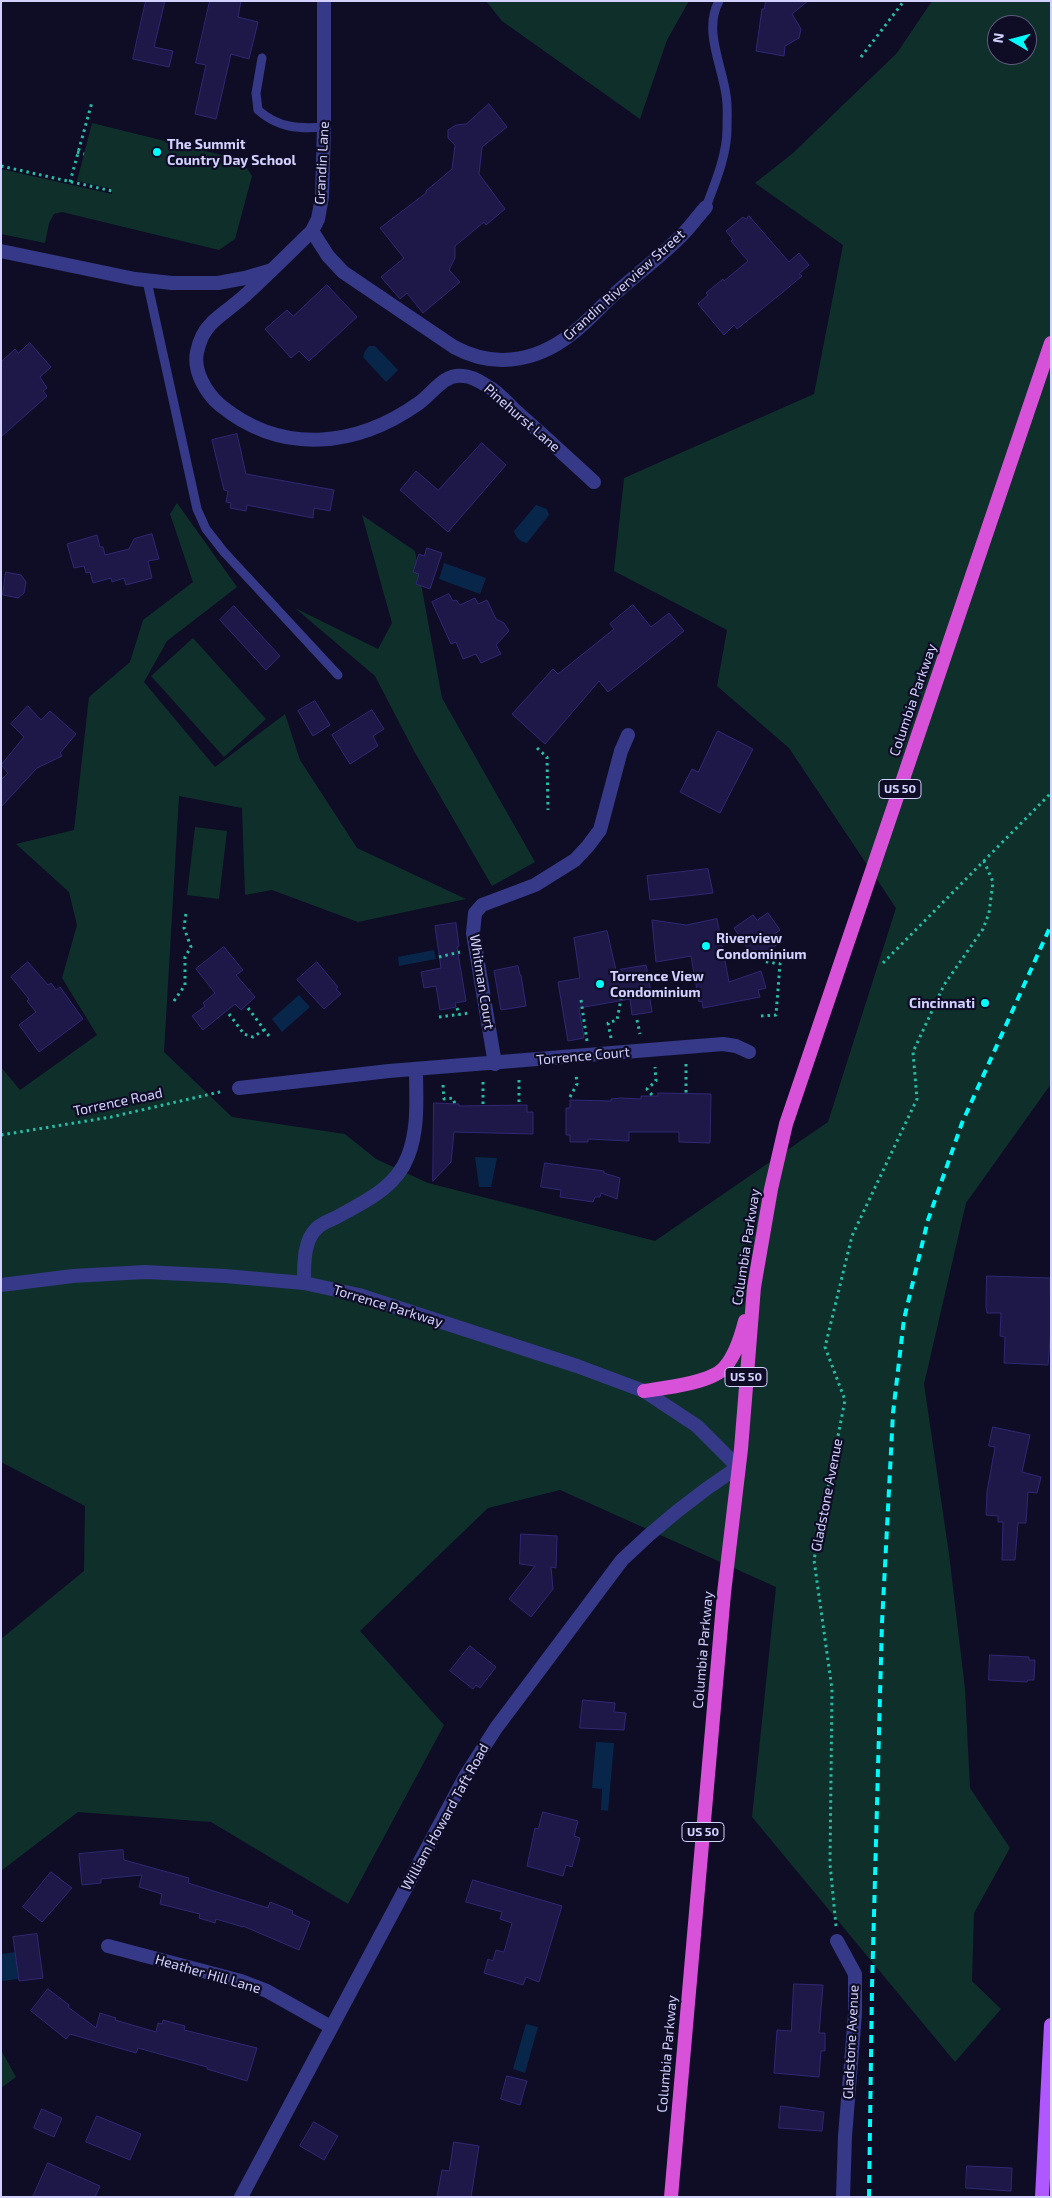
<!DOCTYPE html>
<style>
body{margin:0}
#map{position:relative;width:1052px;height:2198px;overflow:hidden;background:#0f0d25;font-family:"Exo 2",sans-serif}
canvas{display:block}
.frame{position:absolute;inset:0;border:2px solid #d2d1ff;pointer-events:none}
.north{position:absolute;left:987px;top:15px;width:50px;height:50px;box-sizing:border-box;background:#0f0d25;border:1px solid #5d5b7c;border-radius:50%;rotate:278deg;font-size:14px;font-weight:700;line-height:20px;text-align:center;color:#d2d1ff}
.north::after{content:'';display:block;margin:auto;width:18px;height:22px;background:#00fbfc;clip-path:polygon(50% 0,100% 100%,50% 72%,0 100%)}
</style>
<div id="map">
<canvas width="1052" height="2198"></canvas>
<div class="frame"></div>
<div class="north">N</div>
</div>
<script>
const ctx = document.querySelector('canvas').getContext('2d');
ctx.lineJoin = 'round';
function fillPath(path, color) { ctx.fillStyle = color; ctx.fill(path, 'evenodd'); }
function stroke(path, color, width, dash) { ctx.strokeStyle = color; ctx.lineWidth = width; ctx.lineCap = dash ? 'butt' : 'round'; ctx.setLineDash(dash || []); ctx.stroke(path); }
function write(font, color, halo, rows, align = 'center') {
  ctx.font = font + ' "Exo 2",sans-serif'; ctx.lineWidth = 4.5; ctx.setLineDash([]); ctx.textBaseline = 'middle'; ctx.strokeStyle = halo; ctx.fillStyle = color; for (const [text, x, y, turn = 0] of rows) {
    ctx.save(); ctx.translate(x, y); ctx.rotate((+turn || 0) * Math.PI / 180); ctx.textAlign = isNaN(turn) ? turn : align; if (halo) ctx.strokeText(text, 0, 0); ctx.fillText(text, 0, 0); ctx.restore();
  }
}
const green = new Path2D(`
 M486,1H689L667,40L640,119L502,21Z
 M932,1H1051V1084L966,1203L924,1384L949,1554L965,1689L970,1788L1010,1848L974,1913L972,1981L1001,2009L955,2062L752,1817L776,1587L560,1490L488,1508L360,1631L444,1725L348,1904L211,1822L78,1812L1,1871V1639L84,1571L85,1506L1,1462V1067L20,1090L97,1035L62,978L77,925L69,892L16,844L74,830L89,697L130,662L143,620L193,582L170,514L177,503L237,587L167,641L144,682L215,767L285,714L300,760L357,848L466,899L358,922L272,890L245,895L242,808L179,796L164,1052L232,1117L345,1134L376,1159L428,1183L655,1241L828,1122L896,908L789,748L717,686L727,630L614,571L624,478L814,394L843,245L755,183L792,154L897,53ZM997,25H1027V55H997Z
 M92,123L242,160L252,176L235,239L219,250L62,212L54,214L49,223L45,243L1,234V169L112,194V189L77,181Z
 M362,515L415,551L442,698L535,862L492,886L414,751L375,676L295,608L378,649L392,623Z
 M193,638L266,719L224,757L151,676Z
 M195,827L227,831L219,899L187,895Z
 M1,2050L16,2077L1,2088Z`);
const water = new Path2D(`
 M369,346H375L398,370L386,382L363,357L365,351Z
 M536,505L547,509L549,515L527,543C519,541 516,538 514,531Z
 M444,563L486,578L480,594L439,579Z
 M434,950L436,959L399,966L398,957Z
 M299,995L310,1007L282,1032L272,1019Z
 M475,1157L497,1158L491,1187H479Z
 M596,1742L614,1743L608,1811L601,1810L602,1789L592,1788Z
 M16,1952L18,1979L2,1981L1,1954Z
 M526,2024L538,2027L525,2073L513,2069Z`);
const building = new Path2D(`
 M146,1H165L154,47L173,51L169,67L133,59Z
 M210,1H241L238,17L258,22L249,59L231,54L216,119L195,114L206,65L196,63Z
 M766,1H808L792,14L801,29L799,38L785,46L784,56L756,51L762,9H764Z
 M489,104L507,127L482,147L479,174L505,209L486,225L484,222L455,246V258L449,270L460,282L423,313L407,293L400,299L381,277L404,258L380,228L426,193V191L452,169L455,145L448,138V130L456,125L466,124Z
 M749,216L789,262L799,253L809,265L799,274L802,276L783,292L742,325L737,329L734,325L724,335L698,304L708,295L706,293L723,279L724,281L748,261L731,241L733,240L726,231L743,217L746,219Z
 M327,285L357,317L309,361L299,351L291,358L265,329L287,310L293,316Z
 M30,343L51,367L40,377L47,388L43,391L47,396L1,437V362L15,349L18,353Z
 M237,434L246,474L334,490L330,511L314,508L313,518L247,505L246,511L230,508L231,503L226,502L228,491L224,490L212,440Z
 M482,443L506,465L448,532L400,490L416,471L438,490Z
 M152,534L159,559L148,561L152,578L126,585L124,578L112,582L111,578L93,583L90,572L86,573L84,566L74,568L67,544L97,535L100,547H103L105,555L129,549L134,539Z
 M427,548L442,553L430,589L416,584L419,574L413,572L419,554L424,556Z
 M6,572L21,575L26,582L24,593L18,598L3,595Z
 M449,594L453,601L456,600L460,605L475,598L478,604L487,600L496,619L504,623L509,631L496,645L501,654L481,663L476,654L463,659L456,642L451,644L432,602Z
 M633,605L651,627L669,613L684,631L608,692L599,681L545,744L512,714L553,669L558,674L614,629L610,624Z
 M234,606L280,656L266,670L220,620Z
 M315,701L330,725L313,736L298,711Z
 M28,706L41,720L50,711L76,734L60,753L62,756L37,768L1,807V780L8,773L1,765L24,737L11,724Z
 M372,710L384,729L373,736L378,746L350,764L332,735Z
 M718,731L753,749L720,813L680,792L692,769L698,772Z
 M708,869L713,893L650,900L647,876Z
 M768,913L780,930L773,935L779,943L755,960L734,928L753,915L757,920Z
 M717,919L729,982L761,971L766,988L758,990L760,997L703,1008L702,1001L699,1002L691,956L656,962L652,920L686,925Z
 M456,923L459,946L457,947L466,1001L455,1003L456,1007L440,1010L436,986L424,988L421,972L441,968L435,926Z
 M607,931L616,970L646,965L651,992L649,993L652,1012L632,1015L630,999L579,1008L584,1038L568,1041L558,982L580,978L574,938Z
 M224,947L243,970L236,975L255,997L241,1010L235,1004L203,1030L192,1016L205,1006L203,1003L215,993L196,969Z
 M28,962L48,985L51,983L56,990L60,987L83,1019L39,1052L19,1025L36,1012L27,1001L29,999L11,977Z
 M317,962L338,987L336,989L341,994L324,1009L297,980Z
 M518,966L520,975H521L526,1006L501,1010L494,971Z
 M658,1093L711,1094L710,1143L679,1142V1132H629V1141L588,1139V1142H570V1135H566V1108H570V1100L611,1101V1099L621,1098L641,1099V1096H658Z
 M434,1103L459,1104V1106L527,1105V1112H533V1134L454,1132L451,1162L433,1181Z
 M545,1163L604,1171V1173L620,1178L617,1199L601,1193L600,1197H595L593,1202L560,1197L561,1190L541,1187Z
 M987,1276L1050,1278L1051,1328L1048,1365L1004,1363L1005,1337L1000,1336L1001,1313H987L986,1307Z
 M993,1427L1030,1435L1022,1472L1041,1477L1037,1493L1028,1492L1026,1523H1018L1015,1560H1002L1003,1522H998V1516L986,1515L987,1492L995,1447L989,1446Z
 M521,1534L557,1536L556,1568L551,1567L553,1589L531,1617L509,1599L535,1566L520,1564Z
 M470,1646L496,1667L480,1688L476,1685L473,1689L450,1671Z
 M990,1655L1029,1657V1660H1035L1034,1680H1028L1027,1682L989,1680Z
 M583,1700L615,1703L614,1712L626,1713L624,1730L580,1728Z
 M543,1812L578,1821L574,1836L580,1838L572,1867L566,1865L563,1876L527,1866L535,1828L538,1829Z
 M123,1850L124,1860L189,1878L188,1883L268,1908L270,1902L293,1911L292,1914L310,1922L299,1950L243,1926V1927L216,1919L215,1923L199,1918L200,1914L160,1904L162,1894L139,1887L142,1875L101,1879V1883L82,1885L79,1854Z
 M51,1872L72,1888L42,1922L23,1907Z
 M473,1880L562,1906L539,1982L526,1977L523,1985L484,1973L488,1959L493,1961L496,1950L504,1952L512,1923L500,1919L502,1912L466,1902Z
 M37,1934L43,1978L19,1981L13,1937Z
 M794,1984L823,1985L819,2033H825V2051H821L819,2077L774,2073L777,2030L791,2031Z
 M48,1989L69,2005L68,2007L96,2028L100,2013L116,2018L115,2020L156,2032L158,2023L162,2024L163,2020L185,2026L184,2030L257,2048L247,2081L207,2069V2067L138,2048L136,2053L70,2034L66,2039L31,2011Z
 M507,2076L527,2081L520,2105L501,2099Z
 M781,2106L824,2112L822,2131L779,2128Z
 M42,2109L62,2118L54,2137L34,2128Z
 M97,2116L141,2134L130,2160L86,2142Z
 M314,2122L338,2136L324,2160L300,2146Z
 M454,2142L479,2146L471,2197H437L442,2170L449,2171Z
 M48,2163L100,2186L95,2197H33Z
 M967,2166L1012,2168L1011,2191L966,2188Z`);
const path = new Path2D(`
 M861,57L904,1
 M77,152L84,154
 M1,166L112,191
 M70,182L92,102
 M537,748L547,757L548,810
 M439,957L460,952
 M883,963L1051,793
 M581,1000L587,1041
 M174,1001L185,985V957L191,947L184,928L186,913
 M248,1008L269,1036
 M457,1008L459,1015
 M229,1014L244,1034L253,1037L264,1030
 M761,1016L776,1015L780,964L762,961
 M439,1017L470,1013
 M637,1020L640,1034
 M611,1038L608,1023L617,1020L621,999
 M686,1064V1093
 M519,1080V1105
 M483,1082V1106
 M443,1085L444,1099L453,1098L455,1104
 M652,1095L647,1089L656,1081L655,1067
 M570,1097L577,1084L576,1074
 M1,1135L111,1117L224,1091
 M836,1926L830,1864L832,1689L814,1560L845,1400L825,1347L852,1236L917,1099L913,1052L944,985L983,929L989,913L993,882L984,861`);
const service = new Path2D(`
 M262,58L256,93L258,110C278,128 299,129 324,127
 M706,207C715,183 727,155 727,129C727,118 728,106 726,95C722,65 703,30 719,1
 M147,281L197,509L206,529L224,552L338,675`);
const minor = new Path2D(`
 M312,231L328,256L343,272L454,347C498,371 543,360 580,327C593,316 605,302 618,291C638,273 660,257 679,238C689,229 697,217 706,207
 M1,251L135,279L172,283H218L245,278L272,270L312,231L318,219L322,197L324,127V1
 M272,270C260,281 249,293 236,303C228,310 217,317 210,325C203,332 199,343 197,352C193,371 206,393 220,405C282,456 357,447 419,403C433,393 444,373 463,376C470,376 481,382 487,386C499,392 509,405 518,413C544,436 569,459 594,482
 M495,1064L473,933L475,913L482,905L535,885L575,860L588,846L600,830L621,751L628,735
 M239,1088L389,1071L723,1044L736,1046L749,1052
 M304,1283C304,1266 303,1241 317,1228C322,1223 331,1220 337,1217C364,1202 396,1188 408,1156C419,1128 416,1098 416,1069
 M837,1941L855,1974V2014L845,2136L843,2197
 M108,1946L241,1981L267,1991L331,2027`);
const tertiary = new Path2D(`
 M1,1285L73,1276L145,1272L225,1276L304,1283L359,1295L577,1366L644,1391L697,1426L738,1467C697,1494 658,1525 622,1560L496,1728L466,1775L241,2197`);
const primary = new Path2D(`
 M1042,2197L1051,2025`);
const trunk = new Path2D(`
 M644,1391C664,1388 712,1383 725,1367C736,1354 741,1337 745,1321
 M671,2197L724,1593L741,1449L754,1287L771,1189L786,1124L1051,343`);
const rail = new Path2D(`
 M869,2197L872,1987L882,1623L893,1413L904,1319L928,1220L962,1123L1051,925`);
const markers = [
 [157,152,5,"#00fbfc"],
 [706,946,5,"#00fbfc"],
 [600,984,5,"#00fbfc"],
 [985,1003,5,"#00fbfc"]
];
const shields = [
 [900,789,42],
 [746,1377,42],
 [703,1832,42]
];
const shieldNames = [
 ["US 50",900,789],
 ["US 50",746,1377],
 ["US 50",703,1832]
];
const poiNames = [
 ["The Summit",167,144],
 ["Country Day School",167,160],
 ["Riverview",716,938],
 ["Condominium",716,954],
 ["Torrence View",610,976],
 ["Condominium",610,992],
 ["Cincinnati",975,1003,"right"]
];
const streetNames = [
 ["Grandin Lane",322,163,-87],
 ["Grandin Riverview Street",624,285,-42],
 ["Pinehurst Lane",522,418,41],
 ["Columbia Parkway",913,700,-71],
 ["Whitman Court",482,982,81],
 ["Torrence Court",583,1056,-5],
 ["Torrence Road",118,1102,-12],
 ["Columbia Parkway",746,1247,-81],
 ["Torrence Parkway",388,1306,17],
 ["Gladstone Avenue",827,1495,-79],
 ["Columbia Parkway",703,1650,-85],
 ["William Howard Taft Road",445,1817,-61],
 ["Heather Hill Lane",208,1974,16],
 ["Gladstone Avenue",851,2042,-87],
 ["Columbia Parkway",667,2054,-85]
];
fillPath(green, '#0f2f2b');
fillPath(water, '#082649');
fillPath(building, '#1d1847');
stroke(building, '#302875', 1);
stroke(path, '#26bea6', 3, [2.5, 4]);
stroke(service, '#353987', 9);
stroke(minor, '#353987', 14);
stroke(tertiary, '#353987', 14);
stroke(primary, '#b058ff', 14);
stroke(trunk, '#d852d9', 14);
stroke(rail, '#00fbfc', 4, [8, 6]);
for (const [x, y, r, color] of markers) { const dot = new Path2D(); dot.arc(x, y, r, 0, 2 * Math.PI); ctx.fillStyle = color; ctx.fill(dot); stroke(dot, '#0f0d25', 2); }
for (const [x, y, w] of shields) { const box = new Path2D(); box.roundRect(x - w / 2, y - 9.5, w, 19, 4); ctx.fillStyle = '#0f0d25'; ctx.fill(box); stroke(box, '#d2d1ff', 1); }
write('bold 12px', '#d2d1ff', null, shieldNames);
write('bold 14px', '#d2d1ff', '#0f0d25', poiNames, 'left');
write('14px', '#d2d1ff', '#0f0d25', streetNames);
</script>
